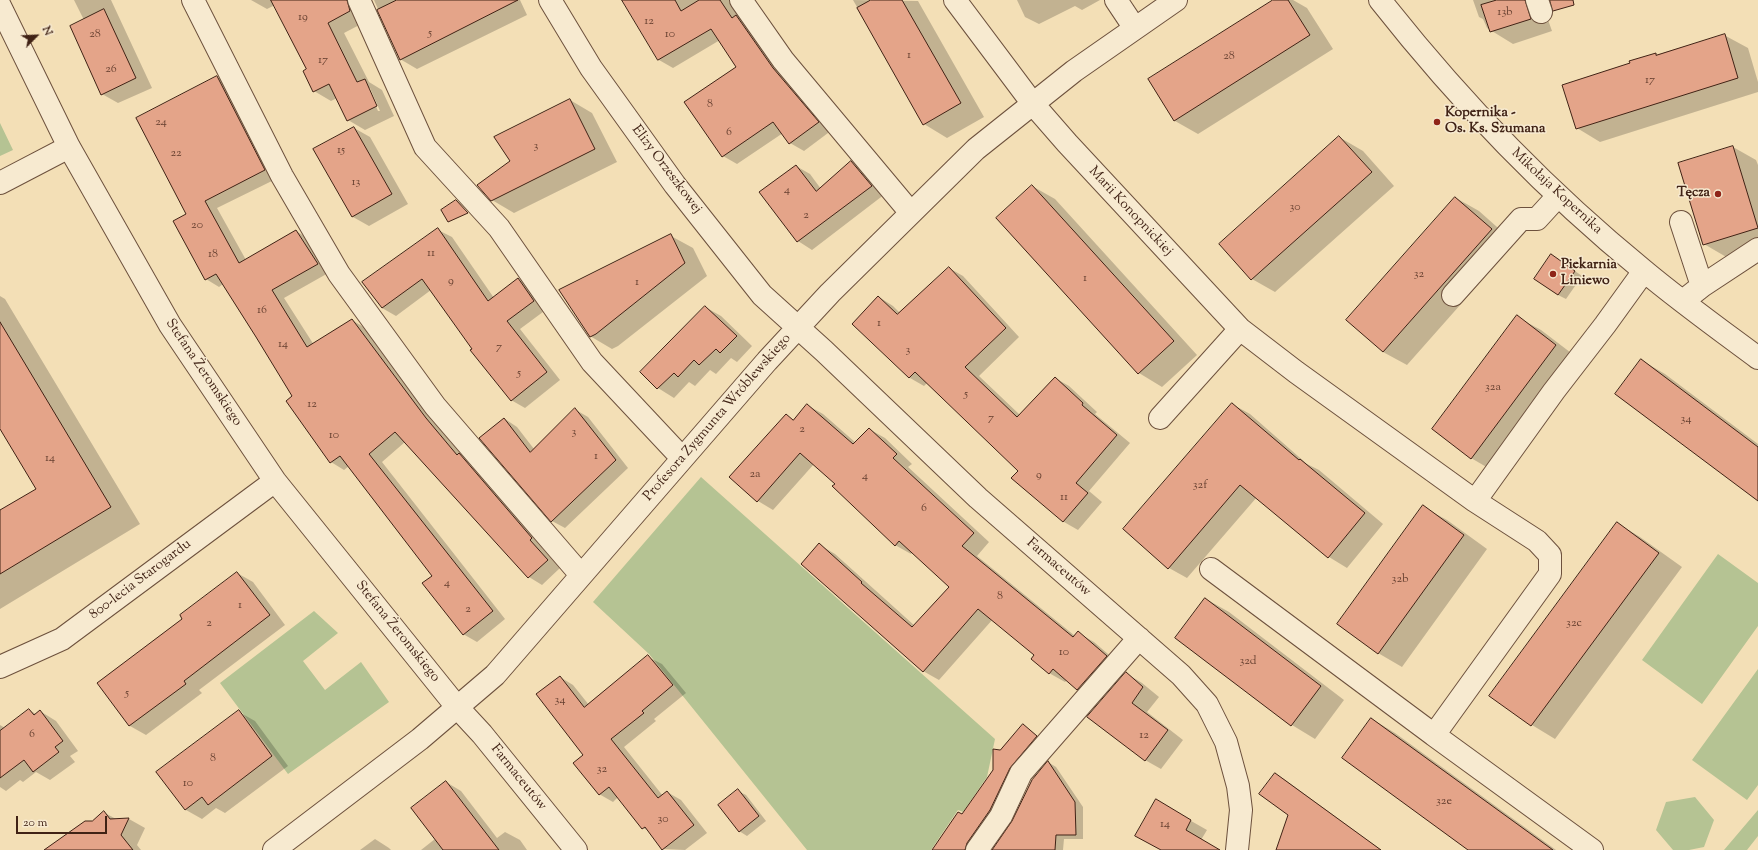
<!DOCTYPE html>
<meta charset="utf-8">
<style>
body{margin:0}
#map{position:relative;width:1758px;height:850px;overflow:hidden;background:#f3dfb6;font-family:"Sorts Mill Goudy",serif}
canvas{display:block}
.north{position:absolute;left:16px;top:16px;width:40px;height:40px;-webkit-text-stroke:3px #f7ead0;paint-order:stroke;rotate:66deg;font-size:11px;font-weight:700;line-height:16px;text-align:center;color:#402215}
.north::after{content:'';display:block;margin:auto;width:14px;height:18px;background:#402215;clip-path:polygon(50% 0,100% 100%,50% 72%,0 100%)}
.scale{position:absolute;left:16px;top:816px;width:91px;height:18px;box-sizing:border-box;border:2px solid #402215;border-top:0;padding-left:5px;font-size:12px;line-height:14px;white-space:nowrap;color:#402215;-webkit-text-stroke:3px #f7ead0;paint-order:stroke}
</style>
<div id="map">
<canvas width="1758" height="850"></canvas>
<div class="north">N</div>
<div class="scale">20 m</div>
</div>
<script>
const ctx = document.querySelector('canvas').getContext('2d');
ctx.lineJoin = 'round';
function fillPath(path, color) { ctx.fillStyle = color; ctx.fill(path, 'evenodd'); }
function stroke(path, color, width, dash) { ctx.strokeStyle = color; ctx.lineWidth = width; ctx.lineCap = dash ? 'butt' : 'round'; ctx.setLineDash(dash || []); ctx.stroke(path); }
function write(font, color, halo, rows, align = 'center') {
  ctx.font = font + ' "Sorts Mill Goudy",serif'; ctx.lineWidth = 3; ctx.setLineDash([]); ctx.textBaseline = 'middle'; ctx.strokeStyle = halo; ctx.fillStyle = color; for (const [text, x, y, turn = 0] of rows) {
    ctx.save(); ctx.translate(x, y); ctx.rotate((+turn || 0) * Math.PI / 180); ctx.textAlign = isNaN(turn) ? turn : align; if (halo) ctx.strokeText(text, 0, 0); ctx.fillText(text, 0, 0); ctx.restore();
  }
}
const green = new Path2D(`
 M0,123L13,150L0,156Z
 M701,477L995,739L987,777L963,812L958,810L931,850H807L649,654L593,602Z
 M1718,554L1758,583V626L1702,704L1642,660Z
 M314,611L338,633L303,661L325,690L361,662L389,702L288,774L220,683Z
 M1758,669V785L1747,800L1692,760Z
 M1695,797L1714,820L1704,847L1689,850H1673L1656,830L1666,802Z
 M1758,810V836L1747,850H1724Z`);
const shadow = new Path2D(`
 M74,0H111L152,88L118,103L102,94L84,20Z
 M251,0H369L367,21L344,33L369,82L382,90L394,116L365,130L348,120L337,98L331,101L314,91L308,70L275,5L267,9ZM368,88H370L380,111H378Z
 M374,0H520L527,15L417,69L400,59Z
 M628,0H729L740,19L750,24L832,130L804,151L790,143L783,133L737,164L723,156L738,67L720,40L673,68L659,60L628,7Z
 M853,0L918,1L984,117L947,138L924,124Z
 M1017,0H1100L1082,10L1075,6L1039,24L1025,17Z
 M1275,0H1293L1307,8L1333,49L1198,134L1175,121L1149,80Z
 M1473,0H1545L1547,17L1552,31L1513,44L1487,28L1483,19L1479,17Z
 M1724,35L1748,48L1758,82V92L1600,142L1577,128L1631,64L1655,54L1659,56Z
 M217,77L231,85L278,178L217,208L246,260L296,231L309,239L330,272L284,298L314,345L352,320L365,328L545,546L542,548L560,568L542,585L529,577L405,442L382,462L505,619L477,642L463,634L433,576L349,466L344,470L331,462L293,396L223,284L219,287L206,279L187,215Z
 M570,100L592,113L617,162L514,213L492,200L511,162Z
 M354,128L370,137L408,204L369,226L353,217L315,150Z
 M1339,137L1363,151L1394,186L1275,292L1252,279Z
 M1733,147L1756,160L1758,165V248L1728,258L1704,244Z
 M851,162L865,170L885,194L812,250L798,241L796,166L810,174L821,189Z
 M1032,186L1055,199L1197,355L1162,387L1139,373Z
 M1456,198L1479,211L1515,243L1407,365L1383,352Z
 M438,230L452,237L494,298L518,279L532,287L547,309L520,329L560,380L525,408L511,400L431,290L396,316L382,308Z
 M671,236L693,248L707,276L618,346L612,349L590,336Z
 M1552,255L1582,276L1566,299L1558,295Z
 M949,268L963,276L1019,337L979,376L1020,415L1055,378L1069,386L1097,412L1095,414L1130,443L1089,491L1102,502L1078,530L1064,522L1013,478L1019,471L927,383L924,386L910,378L854,324L879,297L893,306L900,313Z
 M0,296L5,299L140,524L0,609V512L37,489L0,427Z
 M705,307L721,316L752,346L737,362L731,358L716,374L710,370L695,386L689,382L674,398L658,388L641,372Z
 M1517,317L1541,330L1579,359L1495,472L1471,458Z
 M1641,360L1665,374L1758,444V500Z
 M1232,404L1250,414L1307,464L1319,470L1383,524L1347,568L1329,557L1257,497L1187,578L1169,568Z
 M807,405L823,414L856,443L869,429L885,438L912,464L908,467L989,542L977,556L1075,636L1078,633L1094,642L1122,666L1093,698L1078,689L1067,680L1065,682L1049,673L1035,655L993,619L939,680L923,671L820,545L835,554L915,626L950,586L913,552L911,554L895,545L836,484L814,464L773,510L758,501L787,416L794,420Z
 M576,410L588,417L628,468L565,528L552,521L505,419L517,427L534,449Z
 M1423,507L1447,520L1487,549L1402,667L1378,653Z
 M1617,523L1640,537L1682,567L1555,739L1532,725L1491,696Z
 M237,573L253,582L285,625L199,690L202,693L146,735L130,726L98,683L183,619Z
 M1206,599L1229,612L1344,700L1315,739L1292,725L1176,638Z
 M648,657L662,664L686,693L654,719L656,721L624,747L663,796L667,792L681,800L707,833L685,850L663,849L649,831L643,828L618,797L613,802L599,794L585,755L560,677L573,685L589,705Z
 M1126,673L1142,683L1159,697L1147,712L1183,740L1161,769L1145,760L1088,716Z
 M29,710L36,714L40,711L56,721L78,751L70,756L75,762L50,780L36,772L23,782L20,780L6,791L0,787V725L5,728Z
 M239,712L255,721L288,766L225,813L216,808L202,819L186,810L158,772Z
 M1372,719L1395,733L1556,850H1470Z
 M1023,725L1044,741L974,850H933L963,816L994,770L1000,751Z
 M1048,762L1056,767L1083,807V839H1064L1063,850H993L1013,822Z
 M1275,774L1284,779L1381,850H1277L1290,814Z
 M446,782L461,791L497,838L505,832L520,840L527,850H421L435,839Z
 M738,791L746,795L766,821L747,836L739,831Z
 M1156,801L1207,830L1201,840L1210,850H1163Z
 M105,813L116,819H129L145,828L137,845L141,850H47Z
 M375,839L389,848L391,850H360Z`);
const building = new Path2D(`
 M271,0H347L350,11L328,23L357,82L365,79L377,106L347,121L329,84L313,92L303,71L306,69Z
 M397,0H518L400,60L377,10Z
 M622,0H675L681,11L699,0H720L732,18L736,15L773,68L819,122L789,144L773,122L722,157L684,102L736,67L711,29L658,60Z
 M871,0H902L961,103L923,125L857,8Z
 M1273,0H1288L1310,35L1174,121L1148,79Z
 M1497,0H1525L1531,19L1490,32L1481,5Z
 M1550,0H1573L1574,5L1553,11Z
 M104,9L136,78L101,95L70,26Z
 M1725,34L1738,78L1576,129L1562,85L1630,63L1629,61L1656,53V55Z
 M217,76L265,170L205,201L239,263L296,230L318,264L272,290L307,347L352,319L426,418L457,455L459,453L532,538L530,540L548,560L528,578L395,432L369,454L493,611L463,635L422,583L432,576L340,456L330,463L286,401L292,396L256,337L216,274L205,280L173,221L186,214L136,118Z
 M570,99L595,149L491,201L477,185L510,161L494,137Z
 M354,127L392,194L352,217L313,149Z
 M1339,136L1372,172L1251,280L1219,244Z
 M1733,146L1758,228L1703,245L1678,163Z
 M851,161L872,186L797,242L759,192L796,165L816,191Z
 M1032,185L1174,341L1138,374L996,218Z
 M1455,197L1492,229L1383,352L1346,320Z
 M456,200L468,213L448,222L441,210Z
 M438,228L488,301L518,278L534,301L507,321L547,372L511,401L470,350L472,349L422,279L382,308L362,282Z
 M671,234L685,263L596,334L590,337L559,290Z
 M1551,254L1575,271L1558,295L1534,279Z
 M949,267L1006,328L965,367L1017,417L1055,377L1083,403L1082,405L1117,435L1076,483L1088,493L1063,522L1011,478L1018,471L915,372L909,378L852,324L878,296L897,314Z
 M705,306L737,336L720,353L716,349L699,365L694,360L678,377L674,373L657,389L640,372Z
 M1517,315L1556,345L1471,459L1432,429Z
 M0,322L111,507L0,574V510L36,489L0,429Z
 M1641,359L1758,447V501L1615,394Z
 M1232,403L1299,460L1300,459L1365,513L1328,558L1240,485L1168,569L1123,529Z
 M807,404L853,444L869,428L897,454L893,458L974,533L962,546L1073,637L1078,631L1107,656L1077,690L1053,669L1049,674L1031,659L1034,655L978,609L923,672L801,564L819,543L862,582L861,583L912,627L949,587L899,541L895,546L832,486L835,484L800,453L757,502L729,477L786,414L793,420Z
 M575,408L616,460L551,522L479,438L504,418L530,452Z
 M1423,505L1464,535L1378,654L1337,624Z
 M1617,522L1659,553L1531,726L1489,696Z
 M237,572L270,615L184,681L186,684L129,726L97,683L182,619L180,615Z
 M1205,598L1321,686L1291,726L1175,638Z
 M648,655L673,685L642,711L644,713L611,739L658,798L667,791L694,825L662,850L645,827L642,829L609,787L599,795L573,763L583,755L536,694L560,676L584,707Z
 M1126,672L1143,687L1132,703L1168,730L1145,761L1087,717Z
 M29,709L34,715L40,710L63,741L55,747L59,752L33,772L24,760L0,778V731Z
 M239,710L272,756L208,805L202,797L185,810L156,772Z
 M1371,718L1553,850H1468L1342,758Z
 M1023,724L1037,736L1010,768L990,810L967,843L965,850H932L958,812L962,814L993,770V749L1000,750Z
 M1048,761L1075,802L1076,835H1056L1055,850H992L1012,821L1032,780Z
 M1275,773L1319,805L1381,850H1276L1288,815L1259,794Z
 M446,781L499,850H443L411,808Z
 M738,789L759,816L739,832L718,805Z
 M1156,799L1191,820L1186,830L1220,850H1161L1135,836Z
 M104,811L110,819L129,818L121,835L133,850H44L85,821H92Z`);
const minor = new Path2D(`
 M193,0L282,176L339,274L435,406L581,575
 M359,0L425,147L499,228L592,362L682,458
 M550,0L591,68L675,185L762,295L824,351L978,498L1181,675L1207,704L1226,742L1238,786L1241,810L1237,850
 M741,0L783,60L911,213
 M955,0L1033,104L1067,143L1240,329L1296,372L1475,501L1537,541L1550,555V574L1434,735L1592,850
 M1116,0L1134,27
 M1380,0C1458,99 1545,190 1643,270C1680,301 1719,329 1758,358
 M1537,0L1541,12
 M0,6L69,147L170,325L275,481L457,707L482,734L576,850
 M0,183L69,147
 M1681,222L1702,286
 M1453,295L1521,219H1537L1558,196
 M1683,301L1702,286L1758,249
 M1160,418L1240,329
 M1475,501L1554,391L1605,325L1644,271
 M1211,569L1434,735
 M0,667L62,639L275,481
 M274,850L420,739L495,675L767,361L830,293L976,149L1074,71L1176,0
 M977,850L1001,816L1021,773L1139,638`);
const markers = [
 [1437,122,4,"#8f2418"],
 [1718,194,4,"#8f2418"],
 [1553,274,4,"#8f2418"]
];
const numberNames = [
 ["13b",1505,13],
 ["19",303,18],
 ["12",649,22],
 ["5",430,34],
 ["28",95,35],
 ["10",670,35],
 ["1",909,56],
 ["28",1229,57],
 ["17",323,61],
 ["26",111,70],
 ["17",1650,81],
 ["8",710,105],
 ["24",161,123],
 ["6",729,133],
 ["3",536,147],
 ["15",341,151],
 ["22",176,154],
 ["13",356,183],
 ["4",787,191],
 ["30",1295,208],
 ["2",806,216],
 ["20",197,226],
 ["11",431,254],
 ["18",213,255],
 ["32",1419,275],
 ["1",1085,279],
 ["9",451,282],
 ["1",637,283],
 ["16",262,311],
 ["1",879,324],
 ["14",283,345],
 ["7",499,348],
 ["3",908,351],
 ["5",519,374],
 ["32a",1493,388],
 ["5",966,395],
 ["12",312,405],
 ["7",991,419],
 ["34",1686,420],
 ["2",802,430],
 ["3",574,433],
 ["10",334,436],
 ["1",596,457],
 ["14",50,459],
 ["2a",755,475],
 ["9",1039,476],
 ["4",865,477],
 ["32f",1200,486],
 ["11",1064,498],
 ["6",924,509],
 ["32b",1400,580],
 ["4",447,584],
 ["8",1000,597],
 ["1",240,606],
 ["2",468,610],
 ["2",209,624],
 ["32c",1574,624],
 ["10",1064,653],
 ["32d",1248,662],
 ["5",127,694],
 ["34",560,701],
 ["6",32,735],
 ["12",1144,736],
 ["8",213,759],
 ["32",602,770],
 ["10",188,784],
 ["32e",1444,802],
 ["30",663,820],
 ["14",1165,825]
];
const poiNames = [
 ["Kopernika -",1445,114],
 ["Os. Ks. Szumana",1445,130],
 ["Tęcza",1710,194,"right"],
 ["Piekarnia",1561,266],
 ["Liniewo",1561,282]
];
const streetNames = [
 ["Elizy Orzeszkowej",666,170,53],
 ["Mikołaja Kopernika",1556,192,43],
 ["Marii Konopnickiej",1130,212,47],
 ["Stefana Żeromskiego",203,373,56],
 ["Profesora Zygmunta Wróblewskiego",718,418,-49],
 ["Farmaceutów",1058,568,41],
 ["800-lecia Starogardu",141,580,-37],
 ["Stefana Żeromskiego",397,632,51],
 ["Farmaceutów",518,778,51]
];
fillPath(green, '#b5c393');
fillPath(shadow, '#0003');
fillPath(building, '#e4a489');
stroke(building, '#402215', 1);
stroke(minor, '#6d513d', 24);
stroke(minor, '#f7ead0', 22);
for (const [x, y, r, color] of markers) { const dot = new Path2D(); dot.arc(x, y, r, 0, 2 * Math.PI); ctx.fillStyle = color; ctx.fill(dot); stroke(dot, '#f7ead0', 1.5); }
write('12px', '#694232', null, numberNames);
write('bold 14px', '#402215', '#f7ead0', poiNames, 'left');
write('14px', '#402215', '#f7ead0', streetNames);
</script>
